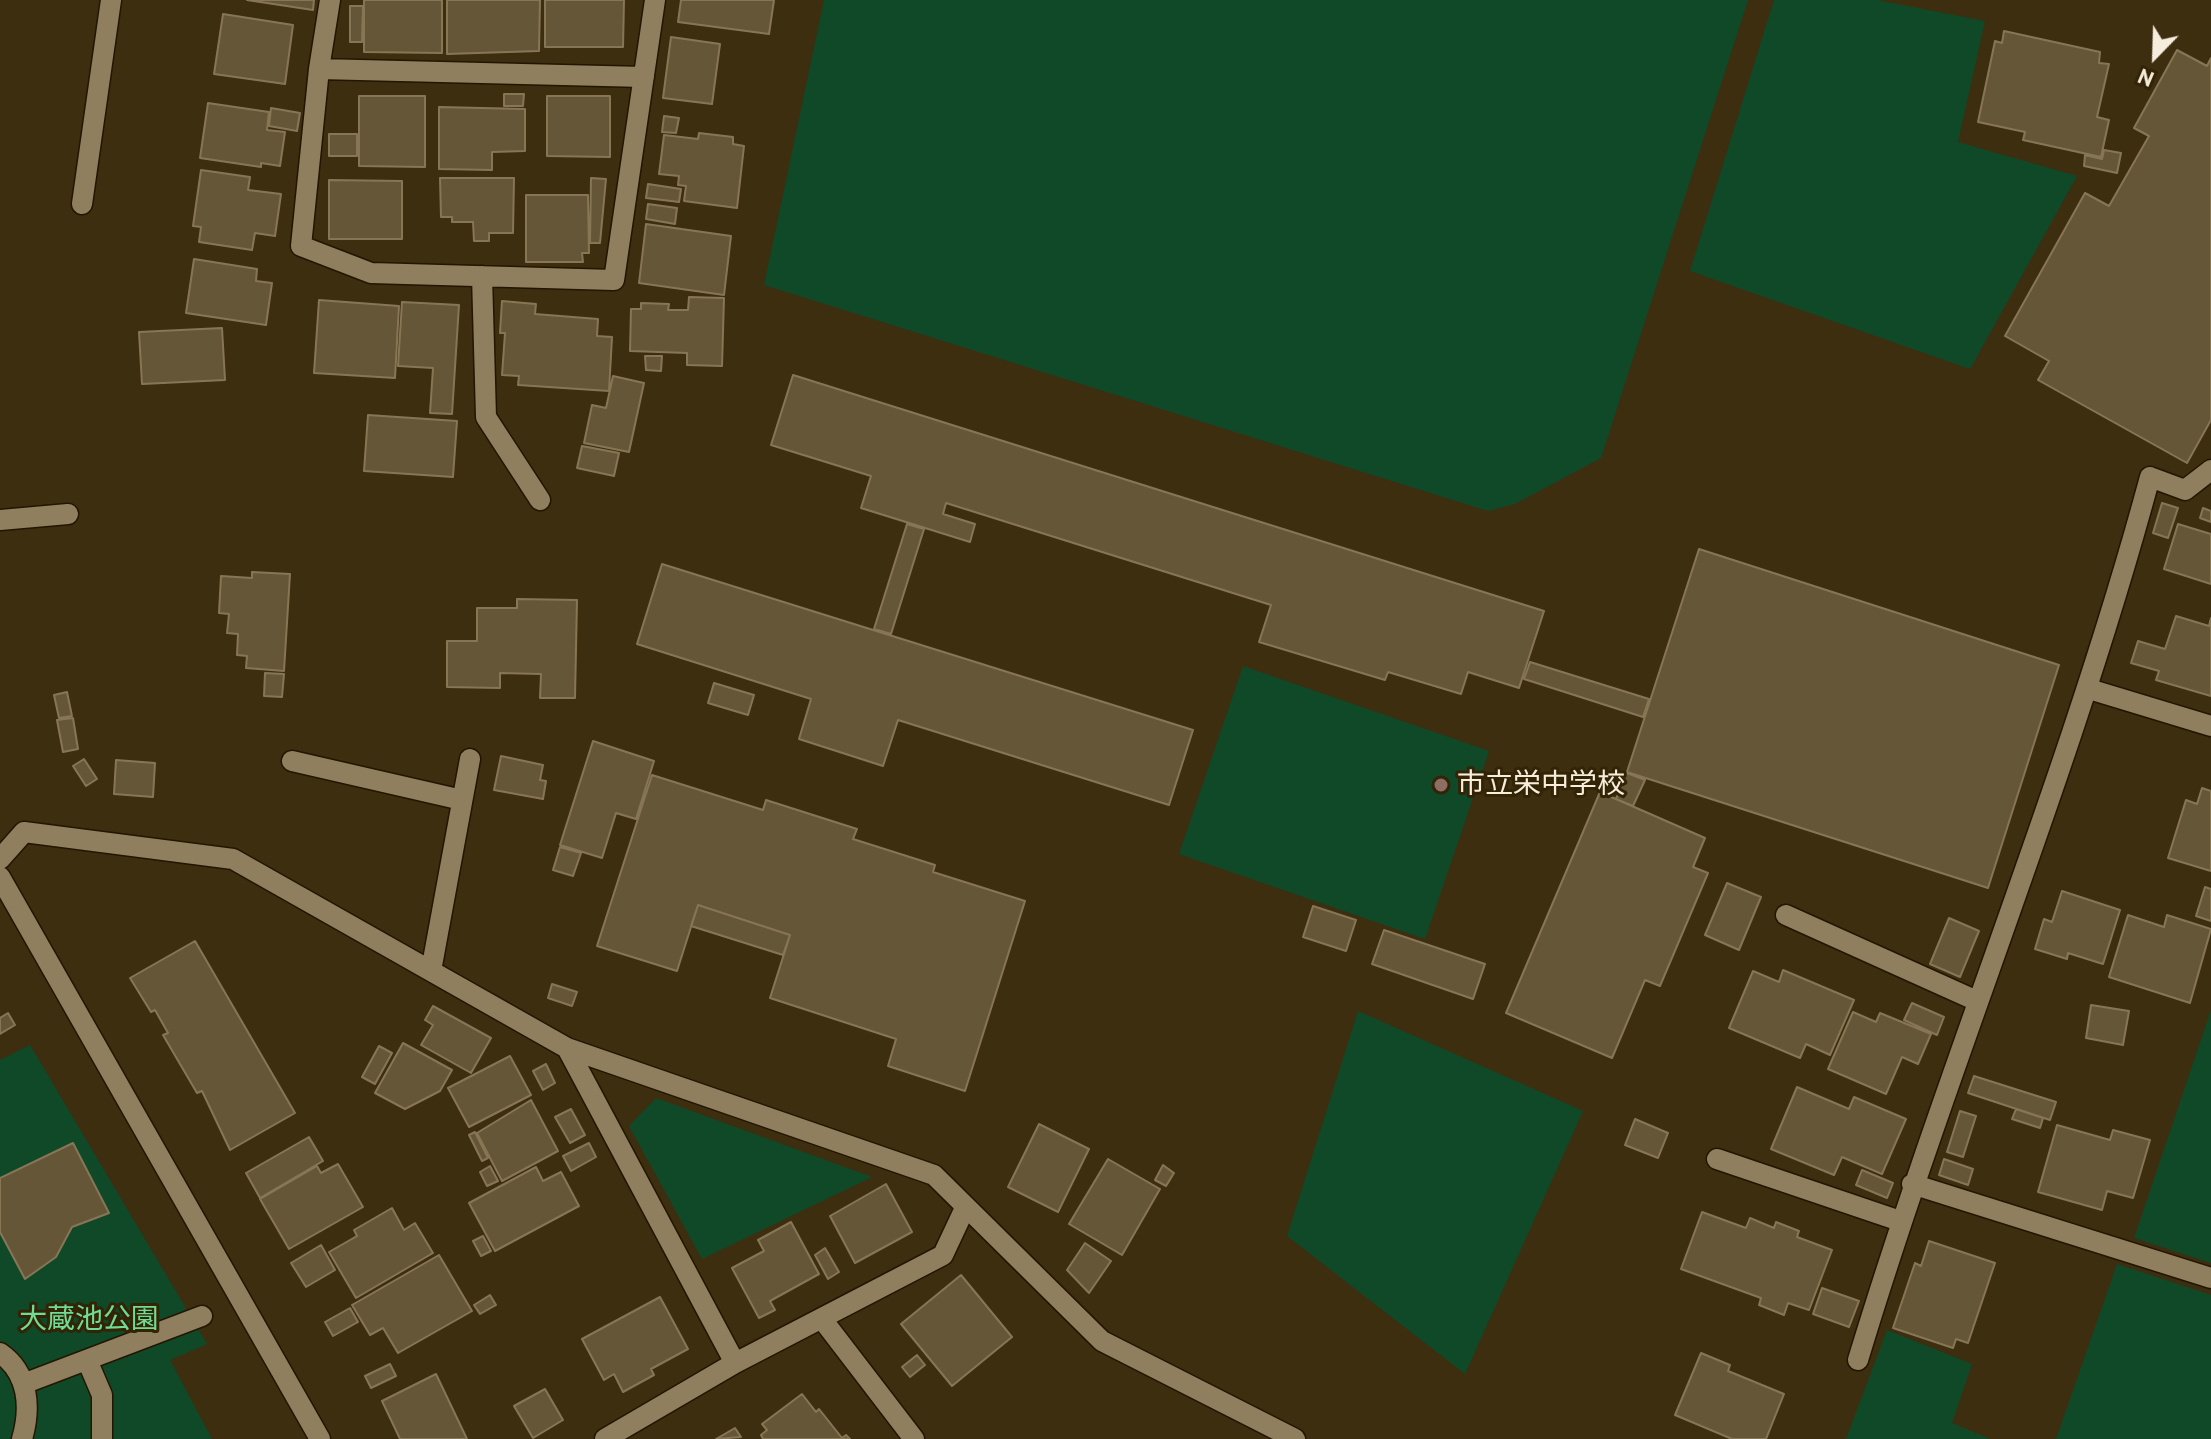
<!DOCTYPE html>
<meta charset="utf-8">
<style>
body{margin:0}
#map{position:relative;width:2211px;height:1439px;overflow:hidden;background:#3d2e10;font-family:"PT Sans",sans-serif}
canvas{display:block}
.north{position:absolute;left:2115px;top:16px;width:80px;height:80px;-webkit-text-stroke:6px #322405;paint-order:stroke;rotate:203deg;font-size:22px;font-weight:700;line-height:32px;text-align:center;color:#f6eddc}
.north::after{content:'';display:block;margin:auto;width:28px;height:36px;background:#f6eddc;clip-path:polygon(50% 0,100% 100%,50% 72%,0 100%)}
</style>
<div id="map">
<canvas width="2211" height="1439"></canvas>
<div class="north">N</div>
</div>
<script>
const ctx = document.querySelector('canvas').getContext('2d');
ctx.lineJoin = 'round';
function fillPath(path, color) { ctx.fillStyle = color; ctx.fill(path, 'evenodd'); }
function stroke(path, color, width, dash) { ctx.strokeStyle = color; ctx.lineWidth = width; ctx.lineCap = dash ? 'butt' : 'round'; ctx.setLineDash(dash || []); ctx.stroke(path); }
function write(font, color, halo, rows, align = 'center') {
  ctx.font = font + ' "PT Sans","Noto Sans JP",sans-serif'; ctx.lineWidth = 6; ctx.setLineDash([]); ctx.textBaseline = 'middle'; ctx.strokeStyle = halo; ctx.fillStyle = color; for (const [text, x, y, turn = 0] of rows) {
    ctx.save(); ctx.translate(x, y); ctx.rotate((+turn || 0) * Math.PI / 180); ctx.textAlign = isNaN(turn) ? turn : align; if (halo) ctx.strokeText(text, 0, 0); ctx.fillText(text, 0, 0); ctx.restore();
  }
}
const green = new Path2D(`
 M824,0H1748L1601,458L1515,504L1488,511L764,285Z
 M1774,0H1877L1985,21L1958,142L2077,176L1970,369L1690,271Z
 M1243,666L1489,751L1425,939L1179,854Z
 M2211,1010V1263L2134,1238Z
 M1358,1011L1583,1111L1465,1374L1287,1236Z
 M30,1045L207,1344L170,1360L212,1439H0V1060Z
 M656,1098L872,1177L702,1259L629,1126Z
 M2117,1264L2211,1295V1439H2056Z
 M1887,1330L1972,1364L1952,1423L1990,1439H1846Z`);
const building = new Path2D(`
 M247,0H314L313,10Z
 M364,0H442V53L364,52Z
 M447,0H540L539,51L447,54Z
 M545,0H624L623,47H545Z
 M681,0H774L769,34L678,22Z
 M350,6H363L362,42H350Z
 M223,14L293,25L285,84L214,74Z
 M2004,31L2100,52L2099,63L2109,64L2097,117L2109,120L2101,157L2023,140L2025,132L1978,122L1995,41L2002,43Z
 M671,37L720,44L712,104L663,98Z
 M2177,50L2207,66L2211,58V420L2187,463L2038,380L2049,361L2005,336L2085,193L2109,206L2149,136L2134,128Z
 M504,94H524L523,106H504Z
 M359,96H425V167L359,166Z
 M547,96H610V157L547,156Z
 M208,103L269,112L267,130L285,132L280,166L261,163V167L200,158Z
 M439,107L525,109V151L492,152V170L439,169Z
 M271,108L300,113L297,131L269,126Z
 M664,116L679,118L676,133L662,132Z
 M699,133L733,137V144L744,146L737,208L684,201L686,186L678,185L679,176L659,174L664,135L698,139Z
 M329,134H357V156H329Z
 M2104,150L2121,153L2117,173L2084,166L2085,155L2102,159Z
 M201,170L250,177L248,190L281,194L275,236L255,233L252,250L199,242L201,227L193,226Z
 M440,178H514L513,233H489V241H474L473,222H452V217H441Z
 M591,178L606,179L600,243H590Z
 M329,180L402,181V239H329Z
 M648,184L681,189L679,202L646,198Z
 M526,195H588L589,253H582L583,262H526Z
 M648,204L677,208L675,224L646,219Z
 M646,224L731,236L724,295L639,283Z
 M194,259L257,269L256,281L272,283L266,325L186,313Z
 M689,297L724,298L722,366L687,365V353L630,351L631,309H641V303L669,304L668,310H688Z
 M319,300L399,306L395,378L314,373Z
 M502,301L536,304L535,314L598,319L597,336L612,337L609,391L518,385L519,376L502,375L505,333H500Z
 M402,302L459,305L452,414L430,413L433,368L398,366Z
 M222,328L225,380L142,384L139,332Z
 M645,356H662L661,371L646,370Z
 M793,375L1544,611L1519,688L1468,672L1461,694L1388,672L1385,680L1259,642L1271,605L946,503L943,514L975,524L970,542L861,508L871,476L771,445Z
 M613,376L644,383L629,452L584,443L592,405L606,408Z
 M368,415L457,421L453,477L364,471Z
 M582,446L619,453L614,476L577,468Z
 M2162,503L2178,508L2168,538L2153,533Z
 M2203,508L2211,511V522L2200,518Z
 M907,524L924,529L891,634L874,629Z
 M2178,524L2211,534V584L2164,569Z
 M1699,549L2059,665L1988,888L1627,772Z
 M662,564L1193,730L1169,805L898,720L883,766L799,739L811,699L637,644Z
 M252,572L290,574L284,671L246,668L247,656L237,655L238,634L227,633L229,614L219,613L221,576L252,578Z
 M517,599L577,600L575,698H540L541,674L500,673V688L447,687V641H477V608H517Z
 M2176,616L2209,626L2211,618V696L2156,680L2159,671L2131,663L2138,641L2165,649Z
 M1530,662L1649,699L1643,717L1524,679Z
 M265,673L284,674L282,697L264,696Z
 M714,683L754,695L748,715L708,703Z
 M67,692L72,716L59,718L54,695Z
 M73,718L78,749L63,752L57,720Z
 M593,741L654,761L636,819L616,813L602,858L560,845Z
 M501,756L543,765L540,780L546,781L543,799L494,790Z
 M84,759L97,779L86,786L73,766Z
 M116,760L155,763L153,797L114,794Z
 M1627,773L1645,780L1633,806L1616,799Z
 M652,775L763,810L766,800L857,829L853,839L935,865L933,872L1025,901L965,1091L888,1066L896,1039L770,998L790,935L698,905L677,971L597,946Z
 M2202,788L2211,791V871L2168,858L2186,800L2197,804Z
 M1600,792L1705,838L1693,867L1708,873L1660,986L1645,980L1612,1058L1506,1013Z
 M560,847L581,853L573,876L553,870Z
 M1727,883L1761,897L1739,950L1705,935Z
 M2205,887L2211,889V921L2196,916Z
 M2062,891L2120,910L2103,964L2068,953L2067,959L2035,949L2044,919L2052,922Z
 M698,905L790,935L783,955L691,926Z
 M1313,906L1356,920L1346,951L1303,937Z
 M2128,915L2164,927L2167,915L2211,929L2190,1003L2109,977Z
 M1949,918L1979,931L1960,977L1930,964Z
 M1384,930L1485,964L1473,999L1372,964Z
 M195,941L295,1113L230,1150L202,1091L197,1093L163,1035L168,1033L155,1010L151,1012L130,978Z
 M1783,970L1854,1000L1830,1055L1806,1044L1800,1058L1729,1028L1753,971L1779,982Z
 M552,984L577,992L572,1006L548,998Z
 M1912,1003L1944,1017L1937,1035L1904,1020Z
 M2091,1005L2129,1011L2123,1045L2086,1038Z
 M433,1006L491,1038L471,1073L421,1045L433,1025L425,1020Z
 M1853,1012L1876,1022L1880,1013L1931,1034L1918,1064L1902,1057L1886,1094L1828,1069Z
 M8,1013L15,1025L0,1034V1018Z
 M403,1043L452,1070L440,1091L405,1109L375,1093Z
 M379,1046L392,1053L375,1084L362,1077Z
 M510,1056L531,1095L469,1127L448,1088Z
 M546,1064L555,1083L543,1090L533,1071Z
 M1974,1076L2056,1102L2050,1120L1968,1093Z
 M1797,1087L1849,1109L1854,1097L1906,1119L1882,1174L1842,1157L1834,1175L1771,1149Z
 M531,1100L558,1151L502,1181L477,1133Z
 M571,1109L585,1135L570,1143L555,1117Z
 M2016,1109L2043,1118L2040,1128L2012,1119Z
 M1960,1111L1976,1116L1963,1157L1947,1152Z
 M1635,1119L1668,1133L1658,1158L1625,1145Z
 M1039,1124L1089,1149L1058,1212L1008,1187Z
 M2057,1125L2110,1140L2113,1130L2150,1140L2133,1198L2107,1191L2102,1210L2038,1192Z
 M475,1132L488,1158L482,1161L469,1135Z
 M309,1137L323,1161L260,1198L246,1173Z
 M73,1143L109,1213L72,1227L56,1257L25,1279L0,1232V1178Z
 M589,1143L596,1157L571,1171L563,1156Z
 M1108,1159L1160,1189L1122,1255L1069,1224Z
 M1944,1159L1973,1169L1968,1185L1939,1175Z
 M338,1164L363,1207L289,1249L260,1199L317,1166L321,1173Z
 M1163,1165L1174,1173L1166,1186L1155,1180Z
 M490,1166L498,1181L487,1186L480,1172Z
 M536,1167L543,1181L561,1172L579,1206L495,1251L469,1203Z
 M1862,1170L1893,1183L1887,1198L1856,1185Z
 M886,1184L912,1232L855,1263L830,1216Z
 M392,1208L404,1230L415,1223L433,1253L356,1298L329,1252L357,1236L354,1230Z
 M1702,1212L1746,1228L1750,1218L1774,1228L1776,1222L1799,1231L1797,1237L1832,1250L1809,1310L1788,1303L1784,1315L1759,1305L1761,1298L1681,1269Z
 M791,1222L819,1274L770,1301L775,1310L759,1318L732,1268L764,1251L758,1240Z
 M483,1236L491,1251L481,1256L473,1241Z
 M1929,1241L1995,1263L1968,1343L1956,1339L1953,1348L1893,1328L1915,1263L1921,1266Z
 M1085,1243L1111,1261L1089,1293L1067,1270Z
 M321,1245L335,1270L306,1287L291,1263Z
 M825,1248L839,1272L828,1279L815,1255Z
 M439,1255L472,1311L398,1353L383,1328L370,1335L352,1305Z
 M961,1275L1012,1337L952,1386L901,1324Z
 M1822,1288L1859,1301L1849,1327L1813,1314Z
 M490,1295L496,1305L480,1314L474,1305Z
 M660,1297L688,1349L651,1369L654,1375L623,1392L614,1374L604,1380L582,1339Z
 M350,1308L358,1322L333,1336L325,1322Z
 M1701,1353L1730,1365L1728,1371L1784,1394L1766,1439H1732L1675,1415Z
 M917,1355L925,1365L910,1377L902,1367Z
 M390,1364L396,1376L371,1388L365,1376Z
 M436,1374L467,1439H400L382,1401Z
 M545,1389L563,1420L533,1438L514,1406Z
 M802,1394L816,1412L819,1409L842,1438L846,1435L850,1439H763L761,1435L767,1430L762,1424Z
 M735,1428L741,1437L716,1439Z`);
const minor = new Path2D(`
 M330,0L319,69L301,246L371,273L614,280L655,0
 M319,69L644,77
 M82,204L111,0
 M482,276L486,417L540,500
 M0,520L68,514
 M2089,689L2211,726
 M292,761L462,800
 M0,859L24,832L233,859L567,1048L934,1175L1102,1341L1295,1439
 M0,877L320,1439
 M1786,915L1977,1001
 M431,971L470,759
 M567,1048L735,1363
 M1717,1159L1900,1221
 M1912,1184L2211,1278
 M822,1319L914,1439
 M0,1353C29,1373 31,1408 22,1439
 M87,1360L102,1395V1439
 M1858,1360C1948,1063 2069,777 2150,477L2185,490L2211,470
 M23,1384L202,1316
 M605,1439L735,1363L943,1255L965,1208`);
const markers = [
 [1441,785,8,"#8d6e63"]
];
const poiNames = [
 ["市立栄中学校",1457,785]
];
const parkNames = [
 ["大蔵池公園",89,1320]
];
fillPath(green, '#104928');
fillPath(building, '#665638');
stroke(building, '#877656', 2);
stroke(minor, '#231600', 23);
stroke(minor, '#8f7f5f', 20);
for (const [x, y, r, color] of markers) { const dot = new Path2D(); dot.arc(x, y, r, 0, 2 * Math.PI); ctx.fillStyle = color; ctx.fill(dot); stroke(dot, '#322405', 3); }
write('28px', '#f6eddc', '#322405', poiNames, 'left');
write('28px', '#70db95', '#322405', parkNames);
</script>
